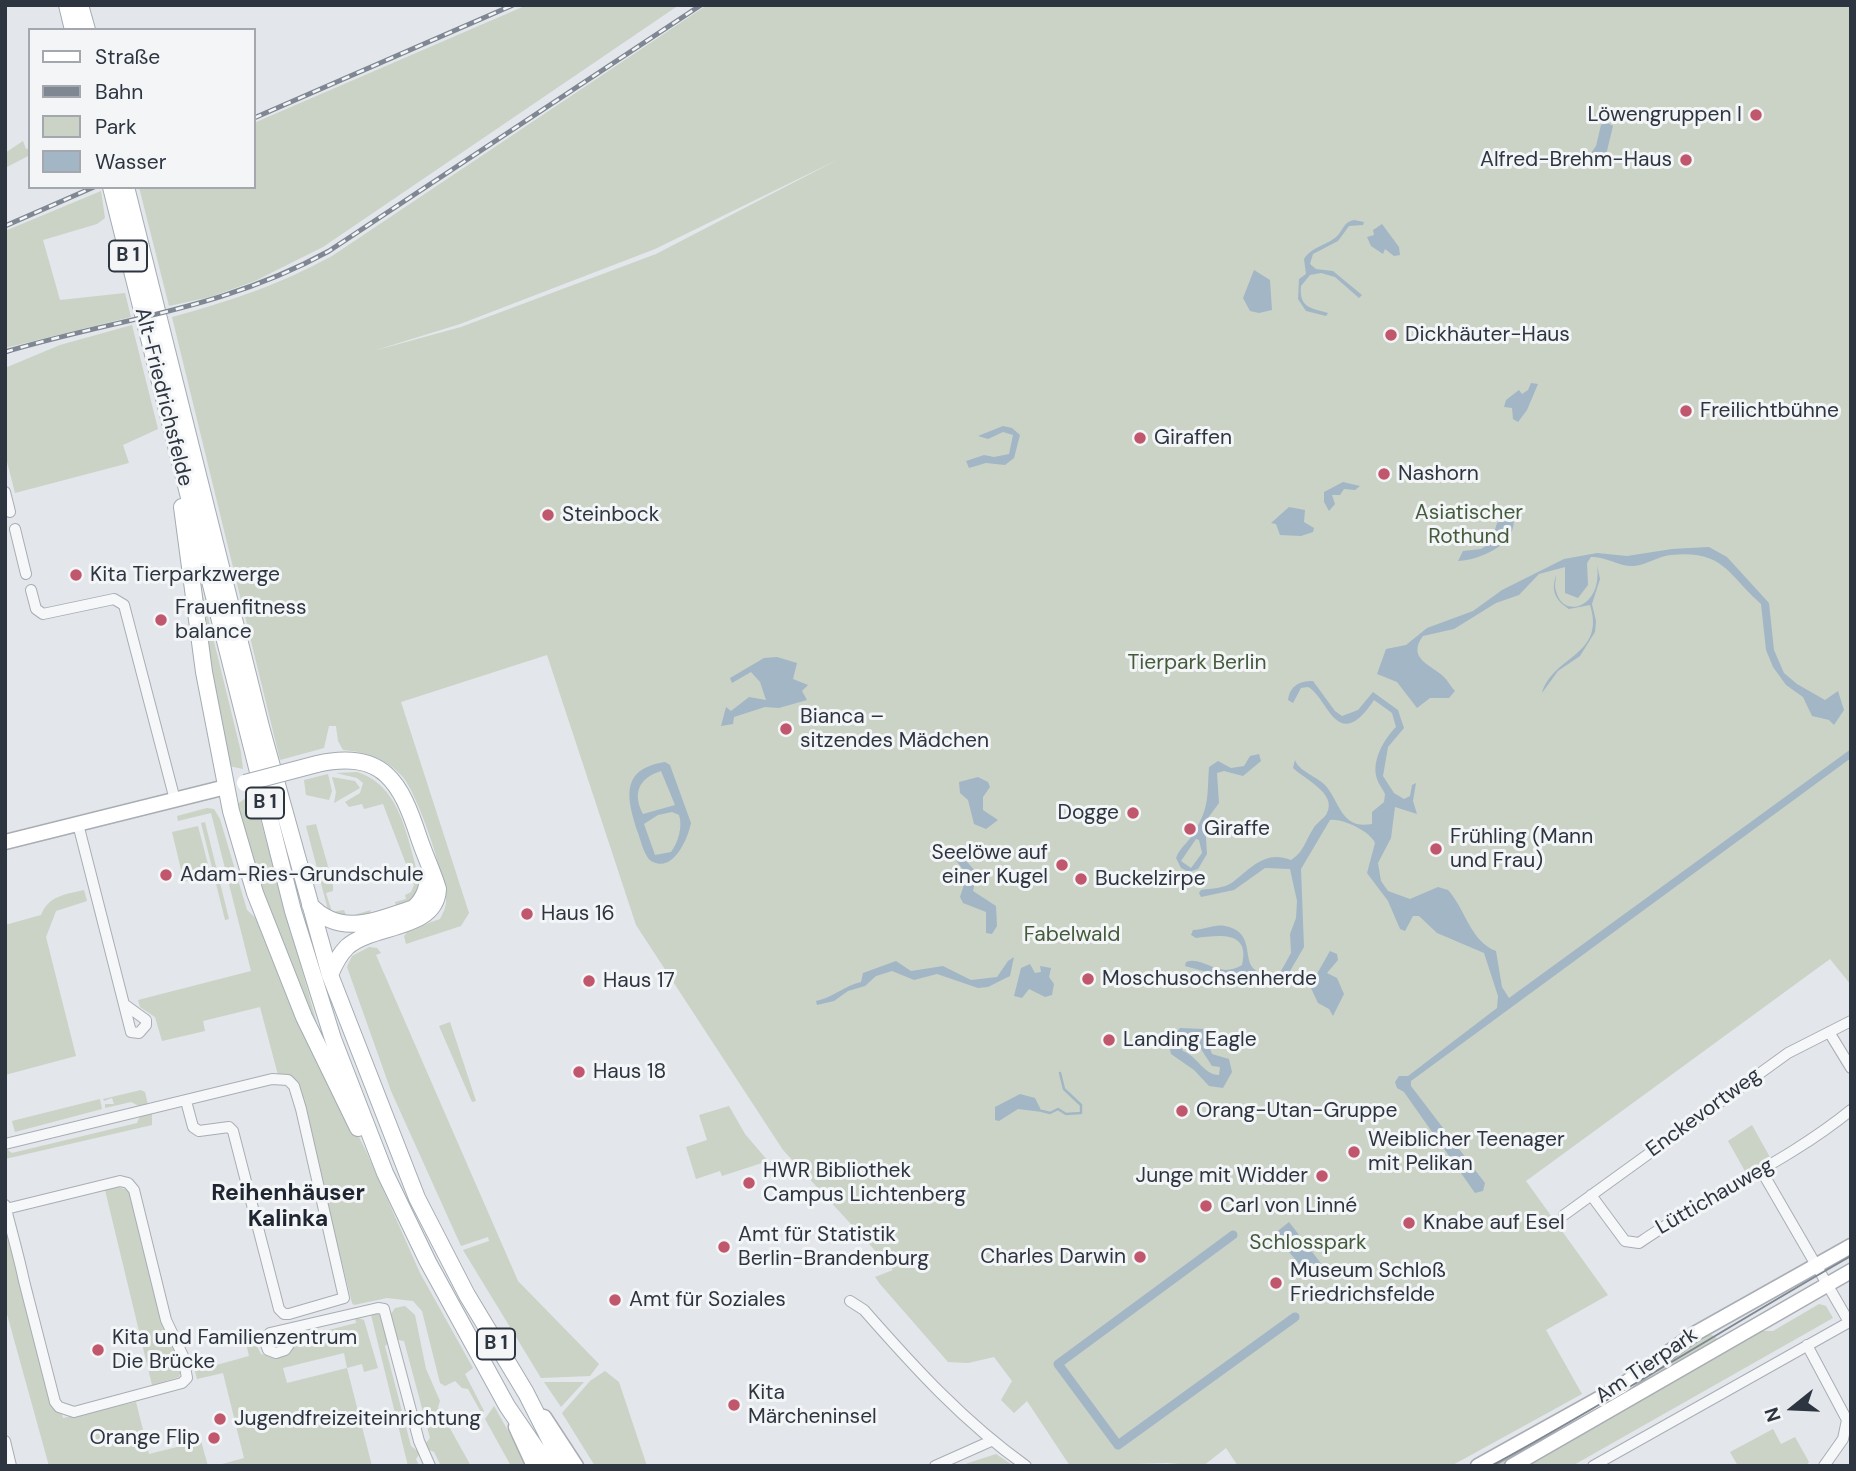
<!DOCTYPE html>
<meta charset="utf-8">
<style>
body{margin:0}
#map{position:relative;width:1856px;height:1471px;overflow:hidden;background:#e3e6ea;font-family:"DM Sans",sans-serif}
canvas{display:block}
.frame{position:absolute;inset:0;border:7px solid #2d3541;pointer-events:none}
.legend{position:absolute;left:28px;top:28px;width:228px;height:161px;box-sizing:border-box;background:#f3f5f7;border:2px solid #a4a8ae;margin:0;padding:9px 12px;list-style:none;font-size:21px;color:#2d3541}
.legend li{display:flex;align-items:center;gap:14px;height:35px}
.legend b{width:35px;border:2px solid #a4a8ae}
.north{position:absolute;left:1758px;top:1373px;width:70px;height:70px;-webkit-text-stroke:5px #f3f5f7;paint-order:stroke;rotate:252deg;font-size:19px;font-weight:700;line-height:28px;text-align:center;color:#2d3541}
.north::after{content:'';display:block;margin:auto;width:24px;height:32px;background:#2d3541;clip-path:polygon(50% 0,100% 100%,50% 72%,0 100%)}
</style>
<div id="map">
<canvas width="1856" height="1471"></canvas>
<div class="frame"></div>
<ul class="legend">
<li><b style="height:9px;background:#fff"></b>Straße</li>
<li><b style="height:9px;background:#7e8792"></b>Bahn</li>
<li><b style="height:19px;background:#cad3c6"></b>Park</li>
<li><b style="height:19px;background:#a3b6c6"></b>Wasser</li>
</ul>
<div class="north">N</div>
</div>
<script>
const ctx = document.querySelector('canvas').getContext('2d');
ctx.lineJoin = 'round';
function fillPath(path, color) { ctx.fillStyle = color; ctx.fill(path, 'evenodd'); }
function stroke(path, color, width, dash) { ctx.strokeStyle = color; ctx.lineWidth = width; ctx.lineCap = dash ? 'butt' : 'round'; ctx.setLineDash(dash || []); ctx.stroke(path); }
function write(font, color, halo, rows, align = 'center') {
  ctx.font = font + ' "DM Sans",sans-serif'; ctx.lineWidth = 6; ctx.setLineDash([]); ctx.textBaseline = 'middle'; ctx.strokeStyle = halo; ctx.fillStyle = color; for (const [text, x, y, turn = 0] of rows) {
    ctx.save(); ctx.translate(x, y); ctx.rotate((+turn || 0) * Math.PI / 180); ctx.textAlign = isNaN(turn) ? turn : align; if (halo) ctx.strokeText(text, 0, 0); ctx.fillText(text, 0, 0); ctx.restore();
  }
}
const green = new Path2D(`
 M527,5H679L323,247L255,281L210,297L169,306L139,187H254V123Z
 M707,5H1851V985L1830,959L1526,1181L1608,1295L1546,1330L1582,1394L1451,1466H1238L1226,1448L1203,1466L1167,1463L1070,1466L1027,1401L1014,1413L1001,1400L1012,1381L994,1357L968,1363L948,1362L880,1284L875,1277L893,1270L783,1150L636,925L547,655L401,702L469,913L461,926L406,944L404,936L409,930L440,919C443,913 447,906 446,899C444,873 418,794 402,776C385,758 367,752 343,750L338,741L336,726H329L324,748L280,760L172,317C228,302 281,284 332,256ZM839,159L656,254L461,327L373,351L460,324L655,249Z
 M23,141L26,149L30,148V155L5,168V153Z
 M101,191L105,218L97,224L43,240L60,300L125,293L131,317L5,348V231Z
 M132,325L158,429L123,445L129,463L15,493L5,454V368L60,345Z
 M196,568L241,752L243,769L229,766L220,738Z
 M357,772C402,786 407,840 420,880L418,892L412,900L396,906L395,902L406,899L405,895L411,892L414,885L383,804L364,809L362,804L349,807L345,802L360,793L363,783L357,778L336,773Z
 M328,774L332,791L329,800L306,795L304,780Z
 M332,777L355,781L360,788L334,803L336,792Z
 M253,793L322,1042L265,901L236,805Z
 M207,808L214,809L220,819L247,910L262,924L321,1061L366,1151L420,1273L473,1368L465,1374L484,1411L482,1414L468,1389L462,1388L455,1381L445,1386L440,1383L422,1311L413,1301L387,1298L354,1305L352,1303L298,1086L289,1075H278L260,1007L203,1021L205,1031L162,1041L155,1017L140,1007L138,1000L251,971L211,813L178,821L177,816Z
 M205,822L229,919L225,920L201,823Z
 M316,824L333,884V891L326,893L332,912L344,910L347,917L371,910L369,915L341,919L328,910L306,826Z
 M198,826L211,876L184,882L172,832Z
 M84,890L87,901L56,911L46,937L76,1056L5,1075V925L41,915C48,896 66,894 84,890Z
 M369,947L377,948L381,953L376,955L518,1281L599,1364L590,1376L541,1378L463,1250L489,1241L488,1237L461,1246L391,1091L347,967L352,956Z
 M450,1022L476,1101L472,1102L439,1026Z
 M141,1090L145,1092L148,1105L141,1107L131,1102L105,1108V1104H114L112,1098L104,1101L103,1099Z
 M100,1099L102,1109L15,1132L12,1121Z
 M729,1106L745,1134L768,1161L722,1176L720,1171L696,1179L686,1147L707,1140L699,1115Z
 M152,1113V1125L5,1159V1148L12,1153L137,1123L140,1116Z
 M1752,1125L1771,1159L1746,1173L1728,1141Z
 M119,1187L129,1191L164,1329C172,1342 186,1361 179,1377L152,1385L105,1190Z
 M5,1217L63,1418L136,1402L149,1454L201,1441L208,1466H49L5,1307Z
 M1819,1304L1826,1306L1833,1318L1572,1466H1523L1762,1331H1773Z
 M405,1306L415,1315L426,1369L440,1401L438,1407L471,1466H441L434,1452L427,1449L426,1443L430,1438L404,1341L398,1340L391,1314L395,1308Z
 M374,1312L381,1315L390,1342L385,1346L411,1446L420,1453L416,1459L419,1466H408L371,1315Z
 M355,1317L364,1320L378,1368L364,1372L362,1364L347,1368L372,1466H215L244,1458L223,1373L197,1379L195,1371L249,1356L243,1330L248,1329L261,1354L275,1357L293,1333L299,1331L301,1337L356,1323ZM344,1353L347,1368L287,1383L283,1368Z
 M1706,1331L1721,1341L1642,1390L1505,1466H1487Z
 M605,1371L619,1382L647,1466H595L562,1413L590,1381Z
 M544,1382H584L561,1407Z
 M494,1406L528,1466H511L485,1419Z
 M1773,1429L1781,1444L1795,1437L1809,1462L1806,1466H1738L1730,1452Z
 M996,1454L1014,1466H959Z`);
const water = new Path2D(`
 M1606,122L1613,126L1606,155L1603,158L1591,153L1596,146L1601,125Z
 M1354,220L1364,222L1363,225L1349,226L1338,241L1313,254L1310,264L1316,269L1333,271L1362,295L1359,298L1335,277L1321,273L1310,275L1301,286C1299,308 1311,308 1328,313L1326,316L1306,311L1298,299L1299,279L1306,274L1304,259C1313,245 1328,246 1338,235C1344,228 1344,222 1354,220Z
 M1382,224L1399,247L1400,255L1394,256L1385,249L1383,254L1371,246L1367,237L1374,235L1373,230Z
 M1254,270L1270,280L1272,310L1259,313L1250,311L1243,298Z
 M1531,383L1538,384L1527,410L1518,422L1513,419L1512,408L1504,407L1506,400L1519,390L1522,394L1528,390Z
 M1003,426L1012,428L1020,435L1014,458L1005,465L986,463L969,468L966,461L984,455L994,457L1009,454L1013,435L1003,432L988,439L978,436Z
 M1343,482L1360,486L1355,490L1344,489L1340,495H1332L1335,504L1329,511L1324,502V492Z
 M1289,507L1305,510L1304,522L1314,528L1313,532L1301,536L1280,535L1276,524L1271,523Z
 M1511,510C1525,540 1483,560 1458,561L1463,551L1481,549L1491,543L1497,523L1506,519L1503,513Z
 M1709,547L1727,557L1769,603L1774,650L1784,673L1797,684L1825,700L1838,691L1844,710L1834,725L1829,720L1812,716L1803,697L1786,685L1773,667L1766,650L1761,604C1727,574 1724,550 1671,555C1658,556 1647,565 1634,566C1619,567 1606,556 1591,557L1587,563L1588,585L1578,598L1565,593V567L1539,574L1519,595L1496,603L1454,629L1423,636C1406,659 1432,665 1444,677C1448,681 1451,687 1455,691L1449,698H1430L1417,708L1397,682L1377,674L1386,649L1406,645L1427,628L1473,611L1502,590L1564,559L1597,553L1627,556L1672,549Z
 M1597,565L1600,579L1592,604L1596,621L1595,632L1580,656L1558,671L1542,693C1553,655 1606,656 1590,605L1569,609C1555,600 1551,591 1556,575C1556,580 1554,586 1556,591C1563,620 1603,608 1597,565Z
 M777,657L797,663L793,679L808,685L802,691L807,700L779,708L765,707L734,717L733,724L721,726L726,707L731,711L749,697L766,700L760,682L751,672L732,683L730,678L764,658Z
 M1313,681L1335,711L1342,716L1358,710L1373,692L1398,710L1404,728L1388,747L1383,776L1394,793L1404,799L1410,796L1412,785L1416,783L1413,801L1417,814L1395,807L1391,838L1378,863L1381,881L1388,891L1410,899L1438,887L1448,890C1466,910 1470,941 1496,951L1502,987L1509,998L1851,749V758L1411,1081V1086L1485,1183L1483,1191L1475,1193L1404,1092L1397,1088L1395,1082L1399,1076H1408L1497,1008L1498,996L1484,953L1437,933L1419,916H1413L1405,931L1400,929L1388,901L1367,873L1375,843C1370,831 1342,818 1330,820L1301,869L1304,947L1286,978L1277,985H1267L1237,973L1217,975L1185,966L1186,962C1204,955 1218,980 1242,965C1251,929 1216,936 1196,938L1191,935L1193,930C1204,930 1214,924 1225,926C1264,934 1231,974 1272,974L1281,971L1291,953L1290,934L1296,918L1297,901L1290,869L1265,868L1234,890L1201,897L1199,893L1201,890C1212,888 1223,889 1233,882C1252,867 1266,850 1291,860C1304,852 1305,841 1313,829C1316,823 1324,819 1327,813C1337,793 1304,779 1293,768L1295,760C1298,770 1315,776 1324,784C1340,800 1340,830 1372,824V812L1384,802L1385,794C1383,789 1379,785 1377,779C1371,761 1384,739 1396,727L1392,713L1374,700C1337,756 1328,697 1308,687L1301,688L1293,703L1288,700C1290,686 1299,681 1313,681Z
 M1259,754L1261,761L1243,776L1224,771L1217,773L1219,803L1205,822L1207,854L1198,869L1189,872L1181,868L1176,858C1180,847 1190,841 1195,831C1210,806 1207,794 1209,767L1218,761L1231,768L1244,766L1250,756ZM1196,839L1199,840L1202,853L1191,868L1181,861Z
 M665,762L670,765L691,823C688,838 674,872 653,862C645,859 641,841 638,833C627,799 619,769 665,762ZM661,771L675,805L643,814C632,793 639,778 661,771ZM672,812L679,815C683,826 678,843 671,852L655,855L644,824L658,815Z
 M978,777L988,782L990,787L983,797V810L998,820L986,829L974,824L968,800L960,793L959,782Z
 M960,854L977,873L973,891L996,906L997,926L992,934L986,933V912L963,903L960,897L967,875L955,859Z
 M1330,951L1337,954L1338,960L1327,973L1337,978L1344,994L1333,1016L1329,1009L1318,1003L1310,986Z
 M1014,957L1010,976L988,987L978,988L937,974L914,980L892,971L876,976L865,986L848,991L834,1001L817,1005L816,1001C834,997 844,986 861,982L863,973L896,961L911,971L943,966L971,980L997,977L1008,961Z
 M1030,964L1035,973L1041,972L1040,966L1051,968L1049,977L1054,984L1052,995L1045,997L1029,989L1022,998L1014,996L1021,968Z
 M1180,1028L1203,1029L1212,1054L1229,1059L1232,1072L1223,1088L1209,1086L1194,1070L1171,1054L1168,1041ZM1195,1040L1212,1066L1220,1067L1219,1075C1204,1075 1197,1056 1183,1051L1182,1048Z
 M1020,1094L1035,1098L1042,1112L1018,1109L999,1121L995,1120V1107Z
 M1289,1222L1323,1266L1310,1277L1274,1234Z`);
const stream = new Path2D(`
 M1042,1111L1050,1113L1058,1109L1066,1114L1081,1113V1105L1064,1089L1060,1073`);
const canal = new Path2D(`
 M1233,1235L1058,1364L1118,1445L1295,1317`);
const street = new Path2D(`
 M5,492L10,512
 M15,529L26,574
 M31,590L36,609L43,614L114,599L124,605L175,800
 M78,824L131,1032L139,1033L146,1025V1020L124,1004
 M1829,1032L1851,1068
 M5,1144L272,1079L288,1080L294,1086L301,1109L344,1298L289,1314H284L279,1309L233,1131L229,1127L199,1131L193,1127L186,1101
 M1761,1170L1849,1322
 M1591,1195L1625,1241L1639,1243C1708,1195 1786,1163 1851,1110
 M5,1205L6,1209C12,1233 19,1257 24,1281L55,1402L59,1407L74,1412L182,1383L187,1378L183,1356L166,1320L134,1190L128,1183L120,1181L6,1209
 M1564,1215L1788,1053L1851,1021
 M850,1301L864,1310C914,1367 964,1422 1026,1466
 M288,1329L290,1343L285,1350L276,1353L268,1350L264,1339L270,1333L378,1308L384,1309L419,1441L430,1466
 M1807,1345L1847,1420L1843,1439L1824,1466
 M5,1441L11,1466
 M935,1466L991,1441
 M1593,1466L1851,1321`);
const secondary = new Path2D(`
 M5,842L226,787
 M544,1417L576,1466
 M516,1427L534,1466
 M1478,1466L1620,1387L1696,1333L1851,1246
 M1512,1466L1851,1271`);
const primary = new Path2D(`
 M67,5L73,30
 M80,5L87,30
 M111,187L293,911L333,1039L385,1173L428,1262L507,1406L548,1466
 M126,187L261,727L330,975L417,1198L467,1295L526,1393L563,1466
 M182,507L204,672L231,811L255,893L304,1017L358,1128
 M317,764C384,749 401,783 419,838C425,856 433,872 438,889C436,931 372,924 347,947C339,955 334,965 330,975
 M310,905C341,938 377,920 414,908C426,897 428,885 429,870`);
const tram = new Path2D(`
 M1491,1466C1613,1400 1730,1325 1851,1256`);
const rail = new Path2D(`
 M254,118L513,5
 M5,226L94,187
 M5,352C119,318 222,310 329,251L701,5`);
const primaryBridge = new Path2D(`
 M245,783L317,764`);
const markers = [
 [1756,115,7,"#c1576d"],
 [1686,160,7,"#c1576d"],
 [1391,335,7,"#c1576d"],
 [1686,411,7,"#c1576d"],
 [1140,438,7,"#c1576d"],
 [1384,474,7,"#c1576d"],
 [548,515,7,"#c1576d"],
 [76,575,7,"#c1576d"],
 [161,620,7,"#c1576d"],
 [786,729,7,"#c1576d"],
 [1133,813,7,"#c1576d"],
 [1190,829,7,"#c1576d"],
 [1436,849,7,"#c1576d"],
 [1062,865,7,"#c1576d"],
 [166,875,7,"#c1576d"],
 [1081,879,7,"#c1576d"],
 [527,914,7,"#c1576d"],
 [1088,979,7,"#c1576d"],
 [589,981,7,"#c1576d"],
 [1109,1040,7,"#c1576d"],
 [579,1072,7,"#c1576d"],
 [1182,1111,7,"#c1576d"],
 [1354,1152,7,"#c1576d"],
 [1322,1176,7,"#c1576d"],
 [749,1183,7,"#c1576d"],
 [1206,1206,7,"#c1576d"],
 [1409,1223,7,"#c1576d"],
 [724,1247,7,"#c1576d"],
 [1140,1257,7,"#c1576d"],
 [1276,1283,7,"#c1576d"],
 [615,1300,7,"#c1576d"],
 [98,1350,7,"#c1576d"],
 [734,1405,7,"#c1576d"],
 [220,1419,7,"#c1576d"],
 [214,1438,7,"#c1576d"]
];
const shields = [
 [128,256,38],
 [265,803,38],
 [496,1344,38]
];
const shieldNames = [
 ["B 1",128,256],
 ["B 1",265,803],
 ["B 1",496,1344]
];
const poiNames = [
 ["Löwengruppen I",1742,115,"right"],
 ["Alfred-Brehm-Haus",1672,160,"right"],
 ["Dickhäuter-Haus",1405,335],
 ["Freilichtbühne",1700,411],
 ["Giraffen",1154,438],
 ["Nashorn",1398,474],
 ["Steinbock",562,515],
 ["Kita Tierparkzwerge",90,575],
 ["Frauenfitness",175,608],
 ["balance",175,632],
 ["Bianca –",800,717],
 ["sitzendes Mädchen",800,741],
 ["Dogge",1119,813,"right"],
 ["Giraffe",1204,829],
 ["Frühling (Mann",1450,837],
 ["und Frau)",1450,861],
 ["Seelöwe auf",1048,853,"right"],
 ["einer Kugel",1048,877,"right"],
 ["Adam-Ries-Grundschule",180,875],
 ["Buckelzirpe",1095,879],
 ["Haus 16",541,914],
 ["Moschusochsenherde",1102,979],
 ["Haus 17",603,981],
 ["Landing Eagle",1123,1040],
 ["Haus 18",593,1072],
 ["Orang-Utan-Gruppe",1196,1111],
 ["Weiblicher Teenager",1368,1140],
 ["mit Pelikan",1368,1164],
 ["HWR Bibliothek",763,1171],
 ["Campus Lichtenberg",763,1195],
 ["Junge mit Widder",1308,1176,"right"],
 ["Carl von Linné",1220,1206],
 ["Knabe auf Esel",1423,1223],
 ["Amt für Statistik",738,1235],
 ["Berlin-Brandenburg",738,1259],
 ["Charles Darwin",1126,1257,"right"],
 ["Museum Schloß",1290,1271],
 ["Friedrichsfelde",1290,1295],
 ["Amt für Soziales",629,1300],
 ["Kita und Familienzentrum",112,1338],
 ["Die Brücke",112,1362],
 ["Kita",748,1393],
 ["Märcheninsel",748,1417],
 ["Jugendfreizeiteinrichtung",234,1419],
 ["Orange Flip",200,1438,"right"]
];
const streetNames = [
 ["Alt-Friedrichsfelde",163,397,76],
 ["Enckevortweg",1704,1113,-36],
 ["Lüttichauweg",1715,1197,-30],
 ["Am Tierpark",1647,1366,-34]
];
const parkNames = [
 ["Asiatischer",1469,513],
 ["Rothund",1469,537],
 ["Tierpark Berlin",1197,663],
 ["Fabelwald",1072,935],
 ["Schlosspark",1308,1243]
];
const neighbourhoodNames = [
 ["Reihenhäuser",288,1194],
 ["Kalinka",288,1220]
];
fillPath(green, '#cad3c6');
fillPath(water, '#a3b6c6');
stroke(stream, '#a3b6c6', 2.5);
stroke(canal, '#a3b6c6', 9);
stroke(street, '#a9adb4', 12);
stroke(secondary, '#a9adb4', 17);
stroke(primary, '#a4acb4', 18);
stroke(street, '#f6f7f9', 10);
stroke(secondary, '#fff', 14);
stroke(primary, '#fff', 16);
stroke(tram, '#7e8792', 2);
stroke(rail, '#7e8792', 5);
stroke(rail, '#f3f5f7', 2.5, [8]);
stroke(primaryBridge, '#a4acb4', 18, []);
stroke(primaryBridge, '#fff', 16);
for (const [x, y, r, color] of markers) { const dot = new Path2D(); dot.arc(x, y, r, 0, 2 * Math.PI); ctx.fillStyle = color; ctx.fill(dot); stroke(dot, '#f3f5f7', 2.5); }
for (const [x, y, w] of shields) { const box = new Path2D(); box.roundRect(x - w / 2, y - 15.5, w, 31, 5); ctx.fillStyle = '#f3f5f7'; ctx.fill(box); stroke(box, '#2d3541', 2); }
write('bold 19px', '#2d3541', null, shieldNames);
write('21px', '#2d3541', '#f3f5f7', poiNames, 'left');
write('21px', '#2d3541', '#f3f5f7', streetNames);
write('21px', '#445b3c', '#f3f5f7', parkNames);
write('bold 23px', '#1f2632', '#f3f5f7', neighbourhoodNames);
</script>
